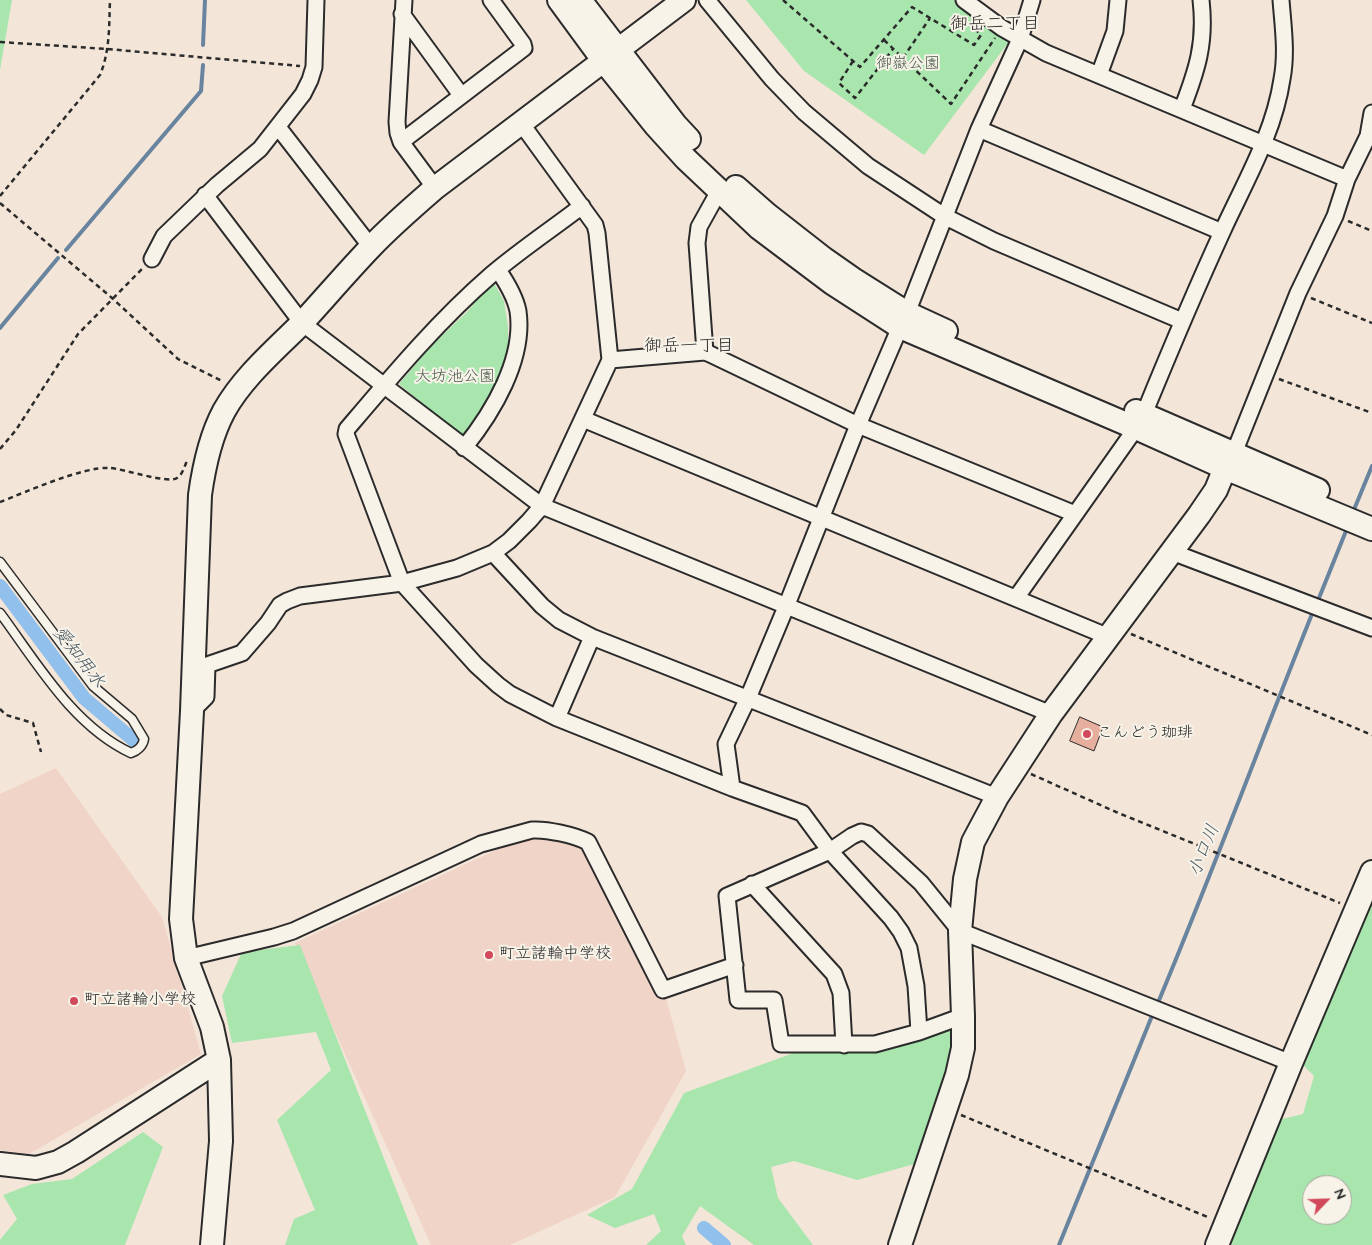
<!DOCTYPE html>
<meta charset="utf-8">
<style>
body{margin:0}
#map{position:relative;width:1372px;height:1245px;overflow:hidden;background:#f4e5d9;font-family:"Architects Daughter",sans-serif}
canvas{display:block}
.north{position:absolute;left:1302px;top:1175px;width:50px;height:50px;box-sizing:border-box;background:#f7f3e8;border:1px solid #a5a39c;border-radius:50%;rotate:66deg;font-size:14px;font-weight:700;line-height:20px;text-align:center;color:#2b2b2b}
.north::after{content:'';display:block;margin:auto;width:18px;height:22px;background:#d1495b;clip-path:polygon(50% 0,100% 100%,50% 72%,0 100%)}
</style>
<div id="map">
<canvas width="1372" height="1245"></canvas>
<div class="north">N</div>
</div>
<script>
const ctx = document.querySelector('canvas').getContext('2d');
ctx.lineJoin = 'round';
function fillPath(path, color) { ctx.fillStyle = color; ctx.fill(path, 'evenodd'); }
function stroke(path, color, width, dash) { ctx.strokeStyle = color; ctx.lineWidth = width; ctx.lineCap = dash ? 'butt' : 'round'; ctx.setLineDash(dash || []); ctx.stroke(path); }
function write(font, color, halo, rows, align = 'center') {
  ctx.font = font + ' "Architects Daughter","Klee One",sans-serif'; ctx.lineWidth = 4; ctx.setLineDash([]); ctx.textBaseline = 'middle'; ctx.strokeStyle = halo; ctx.fillStyle = color; for (const [text, x, y, turn = 0] of rows) {
    ctx.save(); ctx.translate(x, y); ctx.rotate((+turn || 0) * Math.PI / 180); ctx.textAlign = isNaN(turn) ? turn : align; if (halo) ctx.strokeText(text, 0, 0); ctx.fillText(text, 0, 0); ctx.restore();
  }
}
const built = new Path2D(`
 M56,768L162,917L201,1054L29,1154L0,1150V794Z
 M533,833L583,846L666,998L686,1071L615,1197L510,1245H431L295,943Z`);
const green = new Path2D(`
 M0,0H12L0,70Z
 M746,0H958L1011,39L924,155L804,71Z
 M493,281L504,301L508,327V353L495,385L471,433L463,437L399,384L431,346L467,312Z
 M1372,897V1245H1228L1278,1120L1303,1114L1314,1076L1302,1064ZM1312,1185H1342V1215H1312Z
 M300,945L418,1245H285L294,1219L315,1210L277,1120L331,1070L316,1032L232,1043L222,996L242,952Z
 M948,1028L955,1031L950,1063L918,1163L857,1180L794,1161L771,1167L778,1198L813,1245H754L700,1206L682,1236L686,1245H646L661,1231L654,1214L615,1228L587,1215L632,1189L684,1093L799,1051Z
 M143,1132L163,1147L125,1245H0V1240L17,1219L3,1195L32,1184L72,1179Z`);
const stream = new Path2D(`
 M203,45L205,0
 M66,250L201,91L203,65
 M0,328L58,258
 M1353,512L1372,466
 M1317,603L1348,526
 M1157,1005C1212,874 1261,741 1314,609
 M1059,1245L1154,1011`);
const canal = new Path2D(`
 M0,586L84,698L137,743
 M704,1228L724,1245`);
const building = new Path2D(`
 M1080,717L1103,727L1094,751L1070,741Z`);
const path = new Path2D(`
 M783,0L860,67L912,7L974,45L981,35L967,21
 M884,40L951,104L995,38
 M0,42L107,49L300,66
 M903,58L930,18
 M853,61L839,83L855,98L893,49
 M0,196L100,75C110,51 109,26 110,0
 M0,203L112,298L178,359L222,381
 M1348,221L1372,231
 M1311,298L1372,323
 M1279,379L1372,413
 M0,449L16,430L78,334L142,269
 M0,502C26,492 84,466 110,468C124,469 168,484 177,478C183,474 184,467 187,461
 M1131,634L1372,735
 M0,709L6,715L33,723L41,752
 M1031,774L1116,812L1340,903
 M961,1115L1210,1218`);
const lane = new Path2D(`
 M0,562L93,686L132,719L144,739C143,746 137,751 131,753C73,726 37,663 0,613`);
const street = new Path2D(`
 M707,0L772,79L804,112L868,166L944,216L994,241L1182,321
 M964,0L1002,28L1046,53L1347,179
 M402,14L461,95
 M1099,75L1115,31L1118,0
 M1182,109C1197,70 1206,43 1201,0
 M278,127L371,247
 M979,129L1222,232
 M401,142L398,133L397,122L404,0
 M435,188L401,142L524,48L523,44L491,0
 M205,195L302,323L542,506L1051,714
 M582,206C552,229 519,251 491,275C438,321 392,376 347,429L346,434L402,583L476,665L498,685L510,694L557,718L732,788L802,813L830,851L891,918L901,932L909,948L916,986L919,1032
 M152,259L164,236L217,185L260,149L303,94L310,80L314,67L316,0
 M907,313L979,129L1020,39L1032,0
 M705,352L697,243L699,227L719,191
 M610,360L705,352L710,354L858,425L1075,514
 M1144,414C1169,353 1195,291 1223,230C1245,182 1274,133 1282,79C1287,53 1283,26 1281,0
 M583,419L1109,637
 M464,448C493,412 525,359 518,311C515,296 507,283 498,270
 M1234,453L1298,293L1335,216L1347,179L1368,136L1372,113
 M1172,552L1372,628
 M493,553L542,606L559,620L592,637L997,797
 M1016,598L1136,428
 M192,711L206,697L207,665L242,653L268,623L280,605L287,601L300,596L402,583L457,568L493,553L509,541L529,521L542,506L610,360L597,233L595,225L521,123
 M557,718L592,637
 M732,788L726,744L748,698L786,607L858,425L900,327
 M752,884L834,974L841,993L844,1045
 M186,958L274,937L293,931L481,844L532,830C547,829 574,835 588,842L663,990L735,965
 M963,1016L919,1032L875,1044H781L774,1000H738L727,896L830,851L852,836L861,832L868,834L921,883L960,931L1291,1063`);
const secondary = new Path2D(`
 M559,0L603,60L656,126L686,159L759,228L832,283L900,327L1136,428L1225,468L1372,529
 M580,0L675,124L689,139
 M736,187L768,215L823,258L853,279L907,313L946,331
 M1136,411L1318,490
 M0,1164L36,1168L58,1162L76,1152L219,1060
 M212,1245L221,1141L219,1060L212,1027L186,958L181,919L192,711L200,495C204,466 210,437 224,411C243,377 274,351 302,323C325,298 347,272 371,247C391,226 413,207 435,188L684,0
 M900,1245L957,1075L963,1048V1016L960,931L965,879L973,842L997,797L1051,714L1199,515L1216,490L1225,468
 M1217,1245L1291,1063L1372,872`);
const markers = [
 [1087,734,5,"#d1495b"],
 [489,955,5,"#d1495b"],
 [74,1001,5,"#d1495b"]
];
const parkNames = [
 ["御嶽公園",908,65],
 ["大坊池公園",455,378]
];
const poiNames = [
 ["こんどう珈琲",1097,734],
 ["町立諸輪中学校",499,955],
 ["町立諸輪小学校",84,1001]
];
const neighbourhoodNames = [
 ["御岳二丁目",995,25],
 ["御岳一丁目",689,347]
];
const waterNames = [
 ["愛知用水",78,658,52],
 ["小口川",1205,851,-68]
];
fillPath(built, '#f0d4c7');
fillPath(green, '#a8e6ae');
stroke(stream, '#68849e', 4);
stroke(canal, '#90c0eb', 14);
fillPath(building, '#e6ae9d');
stroke(building, '#2b2b2b', 1);
stroke(lane, '#2b2b2b', 11);
stroke(street, '#2b2b2b', 19);
stroke(secondary, '#2b2b2b', 26);
stroke(path, '#2b2b2b', 2.5, [5, 4]);
stroke(lane, '#f7f3e8', 8);
stroke(street, '#f7f3e8', 15);
stroke(secondary, '#f7f3e8', 22);
for (const [x, y, r, color] of markers) { const dot = new Path2D(); dot.arc(x, y, r, 0, 2 * Math.PI); ctx.fillStyle = color; ctx.fill(dot); stroke(dot, '#f7f3e8', 2); }
write('16px', '#4a5a4c', '#f7f3e8', parkNames);
write('16px', '#2b2b2b', '#f7f3e8', poiNames, 'left');
write('18px', '#2b2b2b', '#f7f3e8', neighbourhoodNames);
write('italic 18px', '#495865', '#f7f3e8', waterNames);
</script>
